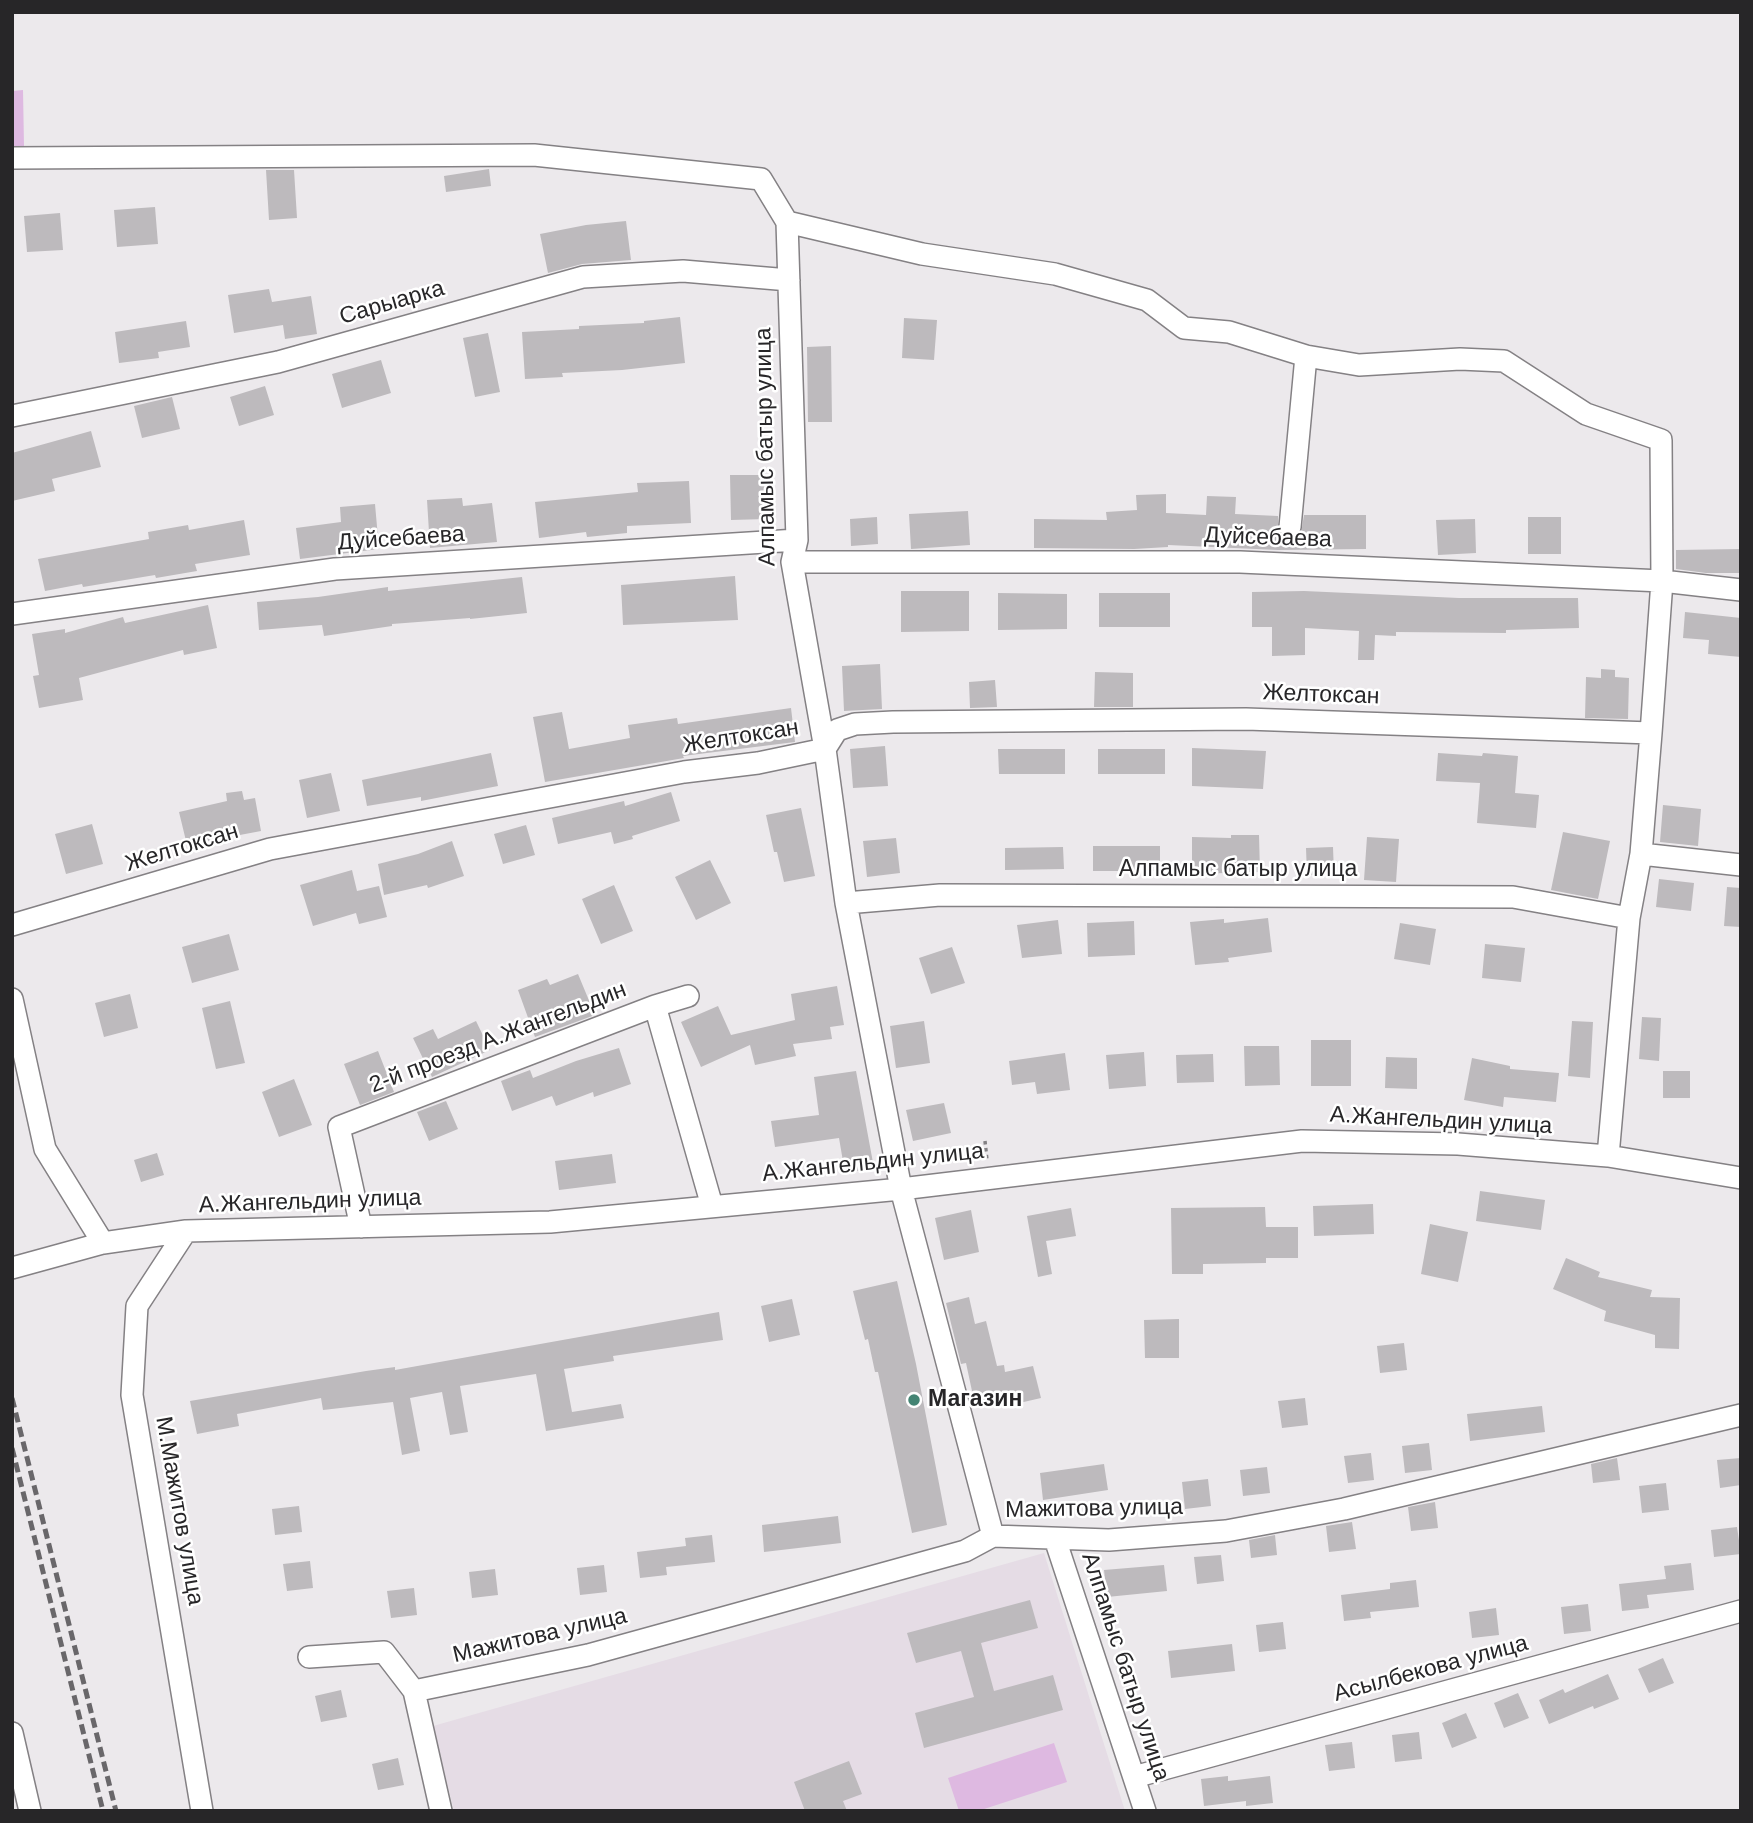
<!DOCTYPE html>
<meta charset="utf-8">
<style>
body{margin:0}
#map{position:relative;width:1753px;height:1823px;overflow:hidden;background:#ece9ec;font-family:Arial,sans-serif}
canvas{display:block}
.frame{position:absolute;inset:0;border:14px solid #272628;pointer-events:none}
</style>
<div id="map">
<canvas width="1753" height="1823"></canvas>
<div class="frame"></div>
</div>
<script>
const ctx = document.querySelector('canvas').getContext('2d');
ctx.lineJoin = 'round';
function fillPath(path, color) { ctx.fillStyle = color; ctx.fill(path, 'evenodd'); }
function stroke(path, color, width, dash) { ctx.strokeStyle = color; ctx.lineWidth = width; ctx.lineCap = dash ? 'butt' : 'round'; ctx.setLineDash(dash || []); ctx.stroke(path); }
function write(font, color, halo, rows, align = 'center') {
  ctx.font = font + ' Arial,sans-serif'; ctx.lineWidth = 5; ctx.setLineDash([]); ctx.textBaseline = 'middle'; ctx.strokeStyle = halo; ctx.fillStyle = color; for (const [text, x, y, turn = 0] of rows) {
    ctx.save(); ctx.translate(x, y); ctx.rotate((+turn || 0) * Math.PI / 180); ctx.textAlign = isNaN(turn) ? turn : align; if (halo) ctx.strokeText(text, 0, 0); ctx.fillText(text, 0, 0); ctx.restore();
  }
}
const built = new Path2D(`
 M1044,1553L1125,1811H454L433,1726Z`);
const green = new Path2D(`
 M23,90L24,146H12V91Z
 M1054,1743L1067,1782L978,1811H959L948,1778Z`);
const building = new Path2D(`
 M489,169L491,186L446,192L444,176Z
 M266,170H294L297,218L269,220Z
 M155,207L158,244L117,247L114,210Z
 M60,213L63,250L27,252L24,216Z
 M626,221L631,260L582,264L548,273L540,234L586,225Z
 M269,289L272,302L311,296L317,334L285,339L283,325L234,333L228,295Z
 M680,317L685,363L622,370L562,373L563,377L525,379L522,332L579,329V326L644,323V321Z
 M904,318L937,320L934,360L902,358Z
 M186,321L190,347L158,352L159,358L119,363L115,332Z
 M488,333L500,392L475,397L463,338Z
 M831,346L832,422H808L807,347Z
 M381,360L391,393L342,408L332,374Z
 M265,386L274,415L239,426L230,397Z
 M172,397L180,429L142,438L134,406Z
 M91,431L101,467L52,479L55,491L12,501V453Z
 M730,475H766L767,519L731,520Z
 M689,481L691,523L627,526V533L587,537L586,532L539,538L535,502L638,492L637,483Z
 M1166,494V513L1206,515L1207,496L1236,497L1235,514L1278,516V532L1288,540L1296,539L1301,534L1304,515H1366V549L1278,550L1168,545V547L1134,549L1034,548V519L1107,520L1106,512L1137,510L1136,495Z
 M462,498L463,506L492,503L497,542L430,548L427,500Z
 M375,504L379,549L300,559L296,528L341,522L340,507Z
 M968,511L970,545L911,549L909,514Z
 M877,517L878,544L851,546L850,519Z
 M1528,517H1561V554H1528Z
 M1475,519L1476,553L1438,555L1436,520Z
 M244,520L250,555L195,564L197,571L156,578L155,575L83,587L82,584L45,591L38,559L149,539L148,532L188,525L189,530Z
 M1741,549V573H1706L1676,569V550Z
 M735,576L738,620L623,625L621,585Z
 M522,577L527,613L470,619V618L392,624V626L324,636L322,625L259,630L257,602L318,597L388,587V591Z
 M901,591H969V631L901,632Z
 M1304,591L1459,598H1578L1579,628L1506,630V633L1396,632V636L1375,635L1374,660H1358L1359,631L1305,628V655L1272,656V627H1252V592Z
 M998,593L1067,594V629L998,630Z
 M1099,593H1170V627H1099Z
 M208,605L217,648L184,655L183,650L79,678L83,700L39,708L33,676L39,675L32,634L65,629V633L123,617L125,623Z
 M1685,612L1741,618V657L1708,654L1709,640L1683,638Z
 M880,664L882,709L844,711L842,666Z
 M1601,669L1615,670V677L1629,678L1628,719L1585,718L1586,677L1601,678Z
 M1095,672L1133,673V707H1094Z
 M995,680L997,707L970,708L969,682Z
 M791,708L795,742L683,756L684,758L545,782L533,717L562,712L569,749L630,738L628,725L677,718L678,724Z
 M885,746L888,786L853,788L850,749Z
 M1192,748L1266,751L1263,789L1192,786Z
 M998,749H1065V774H999Z
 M1098,749H1165V774H1098Z
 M491,753L498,786L421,801V797L367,806L362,780Z
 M1438,753L1482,756L1483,753L1518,756L1515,793L1539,795L1536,828L1477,823L1480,783L1436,781Z
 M331,773L340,811L307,818L299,780Z
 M242,791L244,800L255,798L261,831L187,845L179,812L227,801L226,793Z
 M671,792L680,821L632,836L633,839L614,844L611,832L558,844L552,818L624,801L625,806Z
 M1663,805L1701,809L1698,846L1660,842Z
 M801,808L815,876L784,882L777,852H774L766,815Z
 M92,824L103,864L66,874L55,834Z
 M526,825L535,855L503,864L494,834Z
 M1563,832L1610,841L1598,899L1551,890Z
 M1231,835H1259L1260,872L1192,874V837L1231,838Z
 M1367,837L1399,839L1396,882L1364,880Z
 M896,838L900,873L867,877L863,841Z
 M452,841L464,876L428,888L427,885L384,895L378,864L418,854Z
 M1093,846H1160V871H1093Z
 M1063,847L1064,869L1005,870V848Z
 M1333,847L1334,874L1307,875L1306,848Z
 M710,860L731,903L696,920L675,877Z
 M352,870L357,891L379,886L387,917L359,924L356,913L313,926L300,885Z
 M1659,879L1694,883L1691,911L1656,907Z
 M614,885L633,931L601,944L582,899Z
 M1727,887L1741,888V927L1724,926Z
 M1268,918L1272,952L1228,958L1229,962L1195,965L1190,922L1224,919V923Z
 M1058,920L1062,954L1022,958L1017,925Z
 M1134,921L1135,955L1088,957L1087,923Z
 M1400,923L1436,929L1430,965L1394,959Z
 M229,934L239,970L192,983L182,947Z
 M1485,944L1525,948L1521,982L1482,978Z
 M952,947L965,983L931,994L919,958Z
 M578,974L595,1015L535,1037L518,990L547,979L550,985Z
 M837,986L844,1025L830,1027L832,1039L793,1044L796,1056L755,1065L750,1045L701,1067L681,1022L718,1006L731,1035L795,1020L791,994Z
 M130,994L138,1028L104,1037L95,1003Z
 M230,1001L245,1063L216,1069L202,1008Z
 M1642,1017L1661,1018L1659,1061L1639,1059Z
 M476,1021L490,1050L432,1077L413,1038L433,1029L438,1039Z
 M924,1021L930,1063L896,1068L890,1026Z
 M1572,1021L1593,1022L1590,1078L1568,1076Z
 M1311,1040H1351V1086H1311Z
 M1244,1046H1279L1280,1085L1245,1086Z
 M619,1048L631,1084L594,1097L593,1092L556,1106L552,1096L512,1111L501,1081L530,1070L533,1078L576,1061Z
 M378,1051L394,1092L360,1105L344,1064Z
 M1144,1052L1146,1086L1109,1089L1106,1055Z
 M1065,1053L1070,1090L1037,1094L1035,1082L1012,1085L1009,1061Z
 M1213,1054L1214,1082L1177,1083L1176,1055Z
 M1386,1057L1417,1058V1089L1385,1088Z
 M1472,1058L1510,1066V1069L1559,1073L1556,1102L1504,1097L1503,1107L1464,1100Z
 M856,1071L874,1168L845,1173L839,1138L775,1147L771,1121L819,1115L814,1077Z
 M1663,1071H1690V1098H1663Z
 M294,1079L312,1125L279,1137L262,1092Z
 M446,1101L458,1129L429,1141L417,1112Z
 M944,1103L951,1133L913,1141L906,1110Z
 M157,1153L164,1175L141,1182L134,1160Z
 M612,1154L616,1183L559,1190L555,1161Z
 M1480,1191L1545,1200L1541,1230L1476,1221Z
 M1373,1204L1374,1234L1314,1236L1313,1206Z
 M1265,1207L1266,1227H1298V1258H1266V1263L1203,1264V1274H1172L1171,1208Z
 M1071,1208L1076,1236L1046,1241L1052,1274L1038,1277L1027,1216Z
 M971,1210L979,1252L944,1260L935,1218Z
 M1430,1224L1468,1232L1458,1282L1421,1274Z
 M1566,1258L1600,1272L1598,1277L1652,1290L1650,1297L1680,1298L1679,1349L1655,1348V1335L1604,1321L1606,1311L1553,1289Z
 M897,1281L916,1364L947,1525L912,1533L878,1372H875L868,1339L865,1340L853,1291Z
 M969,1297L975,1324L986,1321L997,1366L1004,1365L1005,1372L1033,1366L1041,1398L1015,1404L1013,1398L975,1405L966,1363L961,1364L946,1303Z
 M792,1299L800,1335L769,1342L761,1306Z
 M719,1312L723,1340L613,1356L614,1361L564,1369L572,1412L621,1404L624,1418L546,1431L536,1374L460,1386L468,1432L450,1435L442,1392L410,1398L420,1451L402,1455L393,1402L323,1410L321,1398L237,1414L239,1426L197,1434L190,1401L366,1371L395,1367V1370Z
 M1179,1319V1358H1145L1144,1320Z
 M1404,1343L1407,1370L1380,1373L1377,1346Z
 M1305,1398L1308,1425L1282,1428L1278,1401Z
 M1542,1406L1545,1432L1470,1441L1467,1414Z
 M1429,1443L1432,1470L1405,1473L1402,1446Z
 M1371,1453L1374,1480L1348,1483L1344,1456Z
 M1617,1458L1620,1480L1593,1483L1591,1464Z
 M1741,1458V1485L1720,1488L1717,1460Z
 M1104,1464L1108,1490L1043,1500L1040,1473Z
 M1267,1467L1270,1493L1243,1496L1240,1470Z
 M1208,1479L1211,1506L1185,1509L1182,1482Z
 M1666,1483L1669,1510L1642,1513L1639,1486Z
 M1435,1502L1438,1528L1411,1531L1408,1507Z
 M299,1506L302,1532L275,1535L272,1509Z
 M838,1516L841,1543L764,1552L762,1525Z
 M1352,1522L1356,1549L1329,1552L1326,1526Z
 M1737,1527L1741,1554L1714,1557L1711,1530Z
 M712,1535L715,1562L666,1567L667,1575L640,1578L637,1552L686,1546L685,1538Z
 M1275,1535L1277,1555L1251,1558L1249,1540Z
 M1221,1555L1224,1581L1197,1584L1194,1557Z
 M310,1561L313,1588L287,1591L283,1564Z
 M1691,1563L1694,1590L1647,1595L1649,1608L1622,1611L1619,1584L1666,1579L1664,1566Z
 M604,1565L607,1592L580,1595L577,1568Z
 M1164,1565L1167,1591L1107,1597L1104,1570Z
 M495,1569L498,1595L472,1598L469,1572Z
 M1416,1580L1419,1607L1370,1612L1371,1618L1344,1621L1341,1595L1390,1589V1583Z
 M414,1588L417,1615L391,1618L387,1591Z
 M1030,1600L1038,1628L981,1643L994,1691L1053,1675L1063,1710L924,1748L915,1713L974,1697L961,1651L916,1663L907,1633Z
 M1588,1604L1591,1631L1564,1634L1561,1607Z
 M1496,1608L1499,1635L1472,1638L1469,1612Z
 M1283,1622L1286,1649L1259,1652L1256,1625Z
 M1232,1644L1235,1671L1171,1678L1168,1651Z
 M1663,1658L1674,1683L1649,1693L1638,1669Z
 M1608,1674L1619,1699L1594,1709L1593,1706L1549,1724L1539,1700L1563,1689L1565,1693Z
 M341,1690L347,1717L321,1722L315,1696Z
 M1518,1693L1529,1718L1504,1728L1494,1703Z
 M1466,1713L1477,1738L1452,1748L1442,1723Z
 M1419,1732L1422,1759L1395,1762L1392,1735Z
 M1352,1742L1355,1768L1329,1771L1325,1745Z
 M398,1758L404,1785L378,1790L372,1764Z
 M849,1761L862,1794L843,1801L847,1811H805L794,1782Z
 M1228,1776V1781L1270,1776L1273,1803L1246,1806V1801L1204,1806L1201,1779Z`);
const path = new Path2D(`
 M985,1141L987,1160`);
const minor = new Path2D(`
 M12,158L534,155L761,179L787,222L797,540L792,562L825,749L846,903L901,1189L993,1536
 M787,222L922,254L1055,274L1147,300L1184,328L1229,332L1306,356L1359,365L1460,359L1504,361L1586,414L1661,440L1662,581L1651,733L1641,854L1629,918L1608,1156
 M12,416L278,362L583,277L683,271L789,280
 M1290,527L1306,356
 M792,562H1240L1662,581L1741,590
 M12,614L335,569L797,540
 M1641,854L1741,865
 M846,903L940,895L1513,897L1629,918
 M12,925L270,849L684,772L758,763L825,749L837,730L855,724L893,722L1246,719L1651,733
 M12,999L45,1149L103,1243
 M655,1006L688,996
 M361,1227L339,1127L655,1006L712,1206
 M186,1231L137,1306L132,1395L202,1811
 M12,1268L103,1243L186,1231L550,1222L901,1189L1302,1141L1458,1144L1608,1156L1741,1178
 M1055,1539L1145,1811
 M309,1657L384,1652L414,1691L441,1811
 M414,1691L588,1655L965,1551L993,1536L1109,1540L1226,1531L1344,1509L1741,1415
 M12,1733L30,1811
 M1134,1777L1741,1611`);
const rail = new Path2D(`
 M12,1398L116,1811
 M12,1448L103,1811`);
const markers = [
 [914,1400,7,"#438473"]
];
const streetNames = [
 ["Сарыарка",392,303,-16],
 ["Алпамыс батыр улица",766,447,-91],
 ["Дуйсебаева",1268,538,2],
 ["Дуйсебаева",401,539,-4],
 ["Желтоксан",1321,695,2],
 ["Желтоксан",741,737,-9],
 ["Желтоксан",182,848,-17],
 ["Алпамыс батыр улица",1238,870],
 ["2-й проезд А.Жангельдин",498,1038,-21],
 ["А.Жангельдин улица",1441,1121,3],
 ["А.Жангельдин улица",873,1163,-6],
 ["А.Жангельдин улица",310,1202,-2],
 ["Мажитова улица",1094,1509,-1],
 ["М.Мажитов улица",179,1511,80],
 ["Мажитова улица",540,1636,-13],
 ["Алпамыс батыр улица",1125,1667,72],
 ["Асылбекова улица",1431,1669,-15]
];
const poiNames = [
 ["Магазин",928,1400]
];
fillPath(built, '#e5dce5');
fillPath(green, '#deb9e1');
fillPath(building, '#bdbabd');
stroke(minor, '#848184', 24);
stroke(path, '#838184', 3.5, [3.5, 3.5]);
stroke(minor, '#fff', 21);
stroke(rail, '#69676a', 5, [10, 5]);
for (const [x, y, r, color] of markers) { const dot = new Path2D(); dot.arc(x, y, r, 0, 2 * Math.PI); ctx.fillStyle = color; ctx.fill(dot); stroke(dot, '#fff', 2.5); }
write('23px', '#272628', '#fff', streetNames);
write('bold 23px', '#272628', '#fff', poiNames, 'left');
</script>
